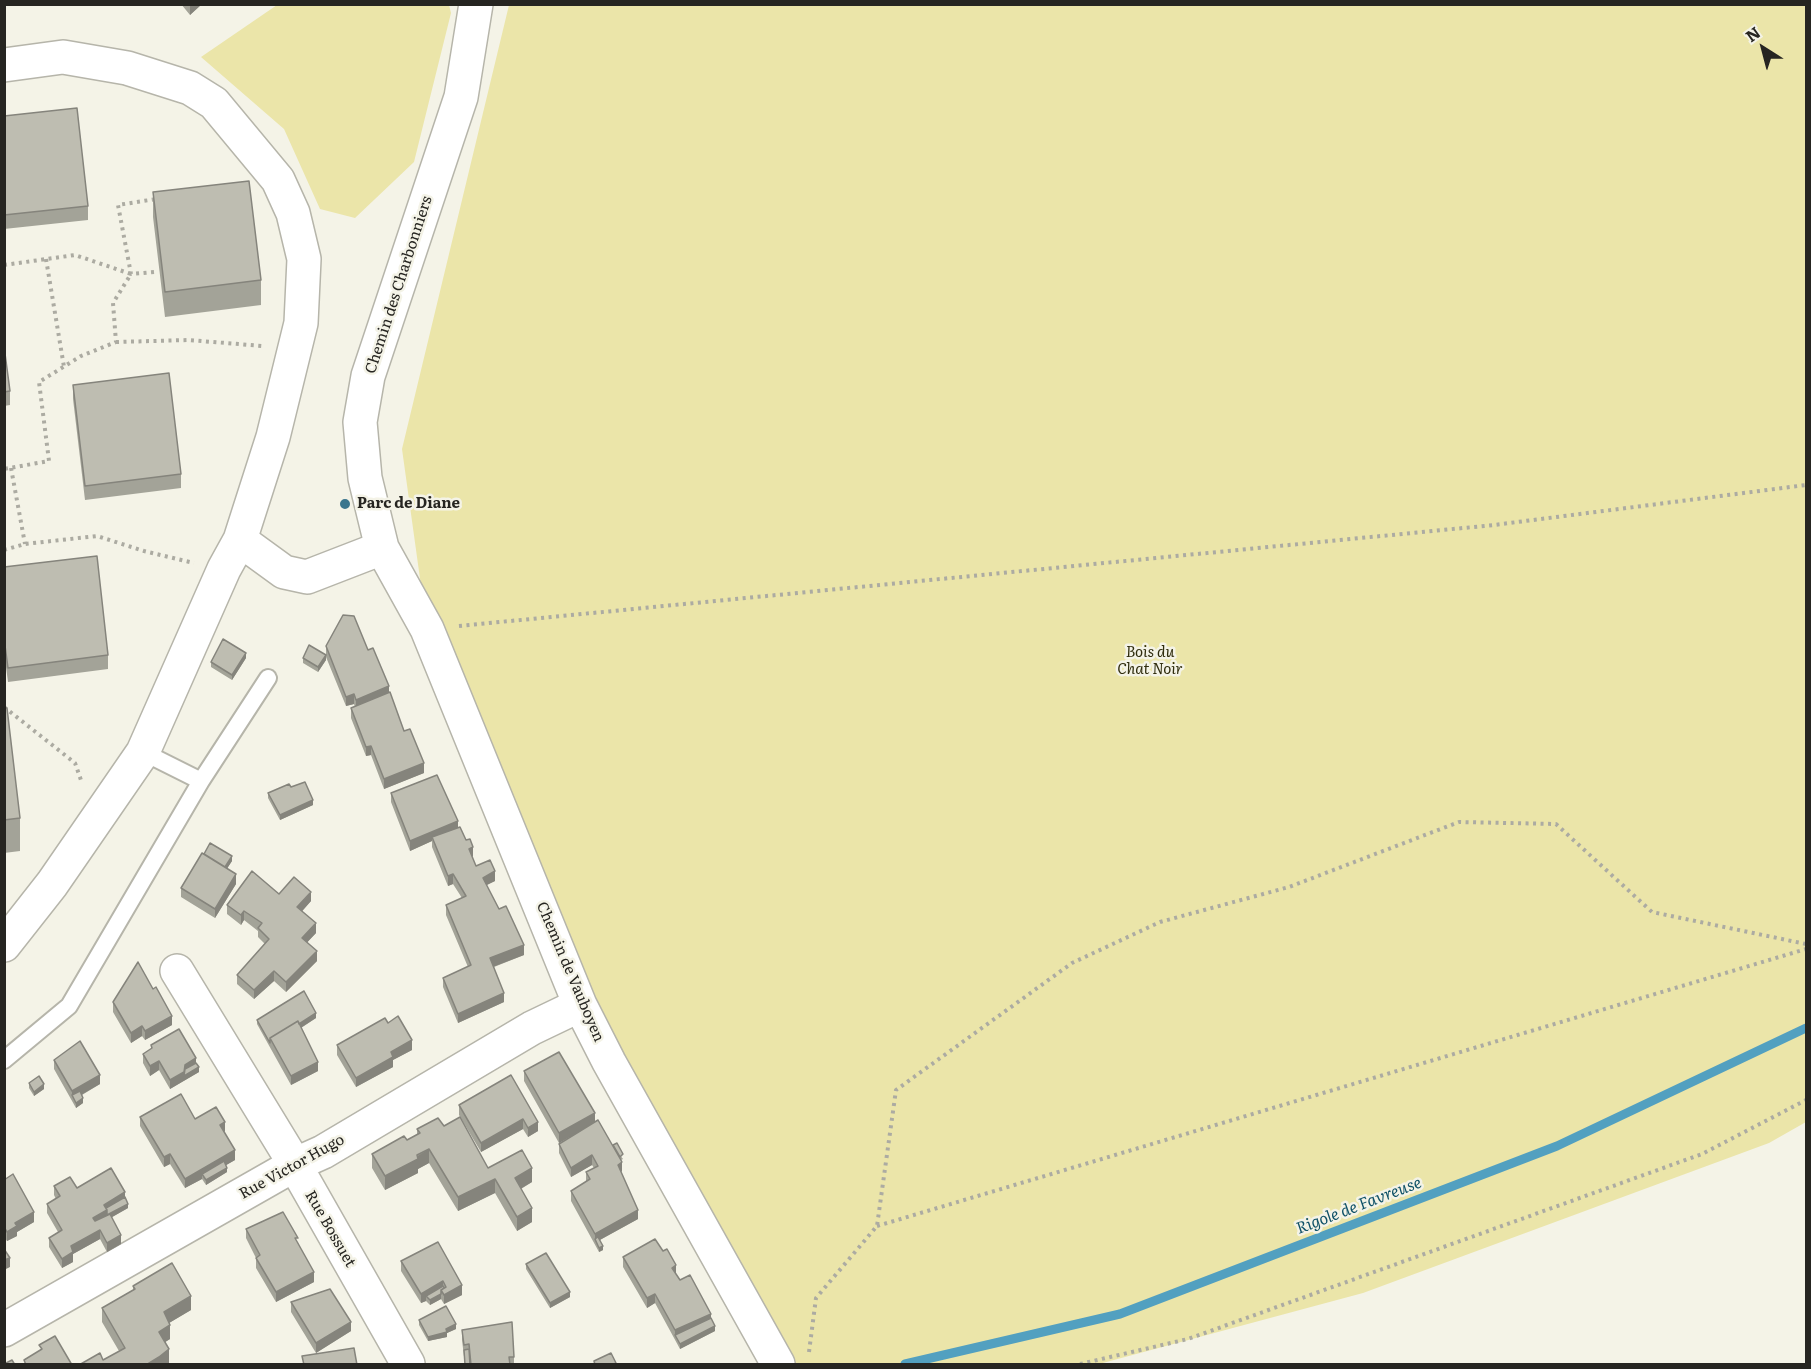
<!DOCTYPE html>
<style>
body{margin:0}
#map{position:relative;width:1811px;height:1369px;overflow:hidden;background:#f4f3e7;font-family:Literata,serif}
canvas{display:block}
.frame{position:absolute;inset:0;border:6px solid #262521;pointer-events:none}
.north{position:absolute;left:1733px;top:18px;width:60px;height:60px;-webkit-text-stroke:4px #f4f3e7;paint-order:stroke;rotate:324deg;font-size:16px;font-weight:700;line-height:24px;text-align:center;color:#262521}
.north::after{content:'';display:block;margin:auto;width:21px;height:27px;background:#262521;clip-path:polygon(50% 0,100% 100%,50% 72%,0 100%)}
</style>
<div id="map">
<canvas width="1811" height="1369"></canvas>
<div class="frame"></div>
<div class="north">N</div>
</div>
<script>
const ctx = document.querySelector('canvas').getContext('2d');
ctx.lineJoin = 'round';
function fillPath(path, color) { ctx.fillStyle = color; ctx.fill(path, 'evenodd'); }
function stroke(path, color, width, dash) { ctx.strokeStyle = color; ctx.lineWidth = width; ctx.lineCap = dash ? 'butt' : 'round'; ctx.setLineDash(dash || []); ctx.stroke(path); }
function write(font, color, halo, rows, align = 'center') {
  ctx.font = font + ' Literata,serif'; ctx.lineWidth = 5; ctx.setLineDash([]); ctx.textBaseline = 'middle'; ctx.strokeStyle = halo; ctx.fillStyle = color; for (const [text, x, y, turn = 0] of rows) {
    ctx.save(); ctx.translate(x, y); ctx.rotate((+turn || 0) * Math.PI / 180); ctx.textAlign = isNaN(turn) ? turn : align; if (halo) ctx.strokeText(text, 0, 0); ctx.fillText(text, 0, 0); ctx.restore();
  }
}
const green = new Path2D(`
 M277,5H449L451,13L414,162L355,218L320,209L284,129L201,57Z
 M509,5H1806V1122L1769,1143L1363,1293L1099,1364H778L609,1062L427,629L402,449Z`);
const stream = new Path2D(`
 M905,1364L1120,1314L1557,1146L1806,1028`);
const path = new Path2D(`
 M46,259L64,367
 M4,265L75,255L131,274L113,303L116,342L81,356L39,382L49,461L4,469
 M154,272L131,274L118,205L156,199
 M116,342L189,340L262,346
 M11,468L25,544
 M4,550L25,544L97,536L144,551L194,563
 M459,626L1494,525L1806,485
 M4,707L75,763L82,783
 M877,1226L1806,949
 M809,1352L816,1298L877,1226L896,1090L1072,963L1160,922L1289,887L1459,822L1556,824L1652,912L1806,944
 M1080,1364L1188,1339L1702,1154L1806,1100`);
const lane = new Path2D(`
 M143,752L201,781
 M4,1060L69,1006L201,781L268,678`);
const street = new Path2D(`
 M476,4L461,97L368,376L360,422L365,478L382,548L427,629L580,1005L609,1062L778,1364
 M4,65L63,57L127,68L190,88L214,103L278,180L293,213L304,259L301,323L273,437L240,540L224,569L143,752L52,884L4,945
 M240,540L284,572L307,577L382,548
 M177,971L288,1153L408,1364
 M4,1330L294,1165L323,1152L532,1028L580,1005`);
const wall = new Path2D(`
 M181,4H202L190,15Z
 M4,116L88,206V220L4,229Z
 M153,192L261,280V305L165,317L153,217Z
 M4,346L10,391V405L4,406Z
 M73,385L181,474V488L85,500L73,399Z
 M4,567L108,655V669L8,682L4,652Z
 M326,646L368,650L389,693L404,731L424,773L384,789L371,755L366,756L351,718V708L355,707L354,704L346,706L326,657V660L318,672L303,663V658L326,655Z
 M246,658L232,680L211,667V662Z
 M4,708L20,818V851L4,853Z
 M291,787L313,805L280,820L268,798V793Z
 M391,793L458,828L473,856L472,857L476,866L495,881L486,885L524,955L494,967L504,1002L458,1023L443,987V978L468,967L446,915V905L462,898L453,884L448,886L432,847V841L410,851L391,802Z
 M204,854L232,861L227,868L236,884L215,918L181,897V888Z
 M279,894L311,901L302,911L316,933L307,942L317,961L286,992L274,981L254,999L237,984V975L265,944L258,937V931L244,920L241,925L227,914V905Z
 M113,1002L172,1025L145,1040L142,1036L131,1043L113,1012Z
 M316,1018L301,1028L318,1071L291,1085L257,1024V1020Z
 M151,1045L196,1063L199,1072L170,1089L159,1070L150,1076L143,1063V1054L151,1049Z
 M337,1045L412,1050L393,1060V1067L356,1087L337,1055Z
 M54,1060L100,1084L82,1095L83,1103L76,1108L54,1069Z
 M524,1071L595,1122L623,1159L621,1160L622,1171L621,1172L638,1219L600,1240L603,1250L599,1252L571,1201V1191L586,1182V1172L594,1168L592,1165L571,1177L559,1153V1144L583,1129L559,1143L524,1081Z
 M511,1075L538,1131L528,1137L523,1129L481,1152L459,1115V1105Z
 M29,1083L44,1089L34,1096L29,1088Z
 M140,1117L195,1119L225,1131L224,1132L235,1160L226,1165L227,1172L206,1185L202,1179L185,1188L170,1164L164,1167L140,1126Z
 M444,1126L488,1168L532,1182L521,1189L532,1222L517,1231L495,1193L458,1211L429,1163L418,1169V1173L385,1190L372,1168V1154L407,1140L417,1134V1129Z
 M4,1180L34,1222L17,1232V1236L7,1241L4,1237Z
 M54,1186L77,1188L125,1197L128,1208L112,1217L121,1244L107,1252L100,1239L73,1254V1262L62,1268L49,1247V1238L58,1232L47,1213V1204L56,1199L54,1195Z
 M246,1229L298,1243L314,1282L276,1302L256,1268V1258L246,1238Z
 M438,1242L462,1295L444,1304L441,1299L430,1305L426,1301L421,1303L401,1271V1261Z
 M623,1257L676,1275L680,1280L711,1318L715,1331L680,1349L655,1303L647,1308L623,1267Z
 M526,1264L570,1297L550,1308L526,1269Z
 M133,1286L191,1310L169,1323L170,1339L165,1342L169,1363L167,1365H79L103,1360L119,1351L102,1322V1308L133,1290Z
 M291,1302L351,1331L316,1353L291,1312Z
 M419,1320L456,1329L447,1333V1337L428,1341L419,1325Z
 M462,1330L514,1357V1365H465L462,1340Z`);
const shadedWall = new Path2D(`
 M190,4H202L190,15Z
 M246,653V658L232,680V675Z
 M326,655V660L318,672V667Z
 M389,686V695L356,709V700Z
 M354,694V704L346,706V697Z
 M371,746V755L366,756V747Z
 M424,763V773L384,789V779Z
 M313,800V805L280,820V815Z
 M458,821V831L432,837V841L410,851V841Z
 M473,847V856L469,858V849Z
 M232,856V861L223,875V871Z
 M495,871V881L483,887V878Z
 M236,874V884L215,918V909Z
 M453,874V884L448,886V876Z
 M311,892V901L297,917V907Z
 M244,911V920L241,925V915Z
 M316,923V933L302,948V938Z
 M524,945V955L490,968V958Z
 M317,951V961L286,992V982Z
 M274,971V981L254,999V990Z
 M504,993V1002L458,1023V1014Z
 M316,1013V1018L274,1045L272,1042Z
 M172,1016V1025L145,1040V1031Z
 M142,1026V1036L131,1043V1033Z
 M412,1040V1050L393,1060V1067L356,1087V1078L391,1052Z
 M196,1058V1068L199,1067V1072L170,1089V1080L185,1065Z
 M159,1061V1070L150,1076V1066Z
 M318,1062V1071L291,1085V1076Z
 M100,1075V1084L74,1099L72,1095V1091Z
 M44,1084V1089L34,1096V1092Z
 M83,1098V1103L76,1108V1103Z
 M595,1113V1123L559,1143V1133Z
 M523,1119V1129L481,1152V1143Z
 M225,1122V1131L220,1134V1125Z
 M538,1122V1131L528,1137V1128Z
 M429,1149V1163L418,1169V1173L385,1190V1176Z
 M235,1150V1160L204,1178L202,1174V1179L185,1188V1179Z
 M170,1154V1164L164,1167V1157Z
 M592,1155V1165L571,1177V1168Z
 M622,1162V1171L618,1174V1165Z
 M227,1168V1172L206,1185V1180Z
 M532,1168V1182L515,1192V1178Z
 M495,1179V1193L458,1211V1197Z
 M125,1192V1202L128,1204V1208L93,1228V1218L104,1205Z
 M532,1208V1222L517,1231V1217Z
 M638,1210V1219L596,1242L595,1239V1234Z
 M34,1212V1222L17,1232V1236L7,1241V1232L15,1223Z
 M100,1230V1239L73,1254V1262L62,1268V1259L71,1246Z
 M121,1235V1244L107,1252V1243Z
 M603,1246V1250L599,1252V1248Z
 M10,1258V1267L4,1270V1260Z
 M676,1265V1275L672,1268Z
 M314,1272V1282L276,1302V1292Z
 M443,1281V1291L426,1296V1301L421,1303V1294Z
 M462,1285V1295L444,1304V1295Z
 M570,1292V1297L550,1308V1303Z
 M441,1294V1299L430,1305V1300Z
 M655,1294V1303L647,1308V1298Z
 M191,1296V1310L164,1326V1312Z
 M711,1314V1323L675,1335V1340V1330Z
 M351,1322V1331L316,1353V1343Z
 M456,1324V1329L447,1333V1337L428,1341V1337Z
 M170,1325V1339L159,1346V1332Z
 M715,1326V1331L680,1349V1344Z
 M169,1349V1363L167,1365H146Z`);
const building = new Path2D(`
 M77,108L88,206L4,215V116Z
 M249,181L261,280L165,292L153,192Z
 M4,346L10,391L4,392Z
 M169,373L181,474L85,486L73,385Z
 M97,556L108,655L8,668L4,638V567Z
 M343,615L354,616L368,650L373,648L389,686L356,700L354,694L346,697L326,646Z
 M223,639L246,653L232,675L211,662Z
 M309,645L326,655L318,667L303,658Z
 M390,692L404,731L410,729L424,763L384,779L371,746L366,747L351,708Z
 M4,708H7L20,818L4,820Z
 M437,775L458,821L410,841L391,793Z
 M305,782L313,800L280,815L268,793L289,784L291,787Z
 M460,827L466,840L470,839L473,847L469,849L476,866L490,860L495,871L483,878L499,909L506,906L524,945L490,958L504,993L458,1014L443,978L471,965L446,905L466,896L453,874L448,876L432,837Z
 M210,843L232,856L225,867L204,854Z
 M202,853L236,874L215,909L181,888Z
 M252,871L279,894L294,877L311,892L297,907L316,923L302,938L317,951L286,982L274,971L254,990L237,975L269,939L258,928L262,923L244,911L241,915L227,905Z
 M138,962L153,989L156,987L172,1016L145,1031L142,1026L131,1033L113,1002Z
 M304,991L316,1013L299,1024L298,1021L270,1038V1043L257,1020Z
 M398,1016L412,1040L391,1052L393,1057L356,1078L337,1045L385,1018L388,1023Z
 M298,1021L318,1062L291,1076L270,1038Z
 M179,1029L196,1058L185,1065L184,1072L170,1080L159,1061L150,1066L143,1054L152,1048L151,1045Z
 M80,1041L100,1075L72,1091L54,1060Z
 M559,1052L595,1113L559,1133L524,1071Z
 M196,1063L199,1067L184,1076L185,1069Z
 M511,1075L538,1122L528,1128L523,1119L481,1143L459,1105Z
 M39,1076L44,1084L34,1092L29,1083Z
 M80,1091L83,1098L76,1103L72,1095Z
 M181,1094L195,1119L216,1107L225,1122L220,1125L235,1150L185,1179L170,1154L164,1157L140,1117Z
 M460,1117L488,1168L522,1150L532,1168L515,1178L532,1208L517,1217L495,1179L458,1197L429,1149L417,1155L418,1159L385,1176L372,1154L404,1136L407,1140L420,1133L417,1129L438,1118L444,1126Z
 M598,1120L622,1162L618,1165L638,1210L595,1234L571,1191L590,1179L586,1172L598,1166L592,1155L571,1168L559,1144Z
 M617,1143L623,1154L620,1157L613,1145Z
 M224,1161L227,1168L206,1180L202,1174Z
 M111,1168L125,1192L104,1205L107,1210L93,1218L95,1221L110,1214L121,1235L107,1243L100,1230L71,1246L73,1252L62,1259L49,1238L62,1230L47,1204L60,1196L54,1186L70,1177L77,1188Z
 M13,1174L34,1212L15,1223L17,1226L7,1232L4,1227V1180Z
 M125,1197L128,1204L107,1215V1210L106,1208Z
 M283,1212L298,1238H295L314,1272L276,1292L256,1258L260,1255L246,1229Z
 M598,1237L603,1246L599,1248L595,1239Z
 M655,1239L663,1251L667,1249L676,1265L672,1268L680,1280L690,1275L711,1314L675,1330L655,1294L647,1298L623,1257Z
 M438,1242L462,1285L444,1295L441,1290L446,1287L443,1281L421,1294L401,1261Z
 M4,1249L10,1258L4,1260Z
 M546,1253L570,1292L550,1303L526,1264Z
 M172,1263L191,1296L164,1312L170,1325L159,1332L169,1349L159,1357L146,1365H79L100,1353L103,1360L125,1348L102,1308L135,1289L133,1286Z
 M443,1286L444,1288L441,1290V1294L430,1300L426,1296Z
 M330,1289L351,1322L316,1343L291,1302Z
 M446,1306L456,1324L446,1329L447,1332L428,1337L419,1320Z
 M711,1318L715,1326L680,1344L675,1335Z
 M512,1322L514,1357H509L510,1365H471L469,1344L464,1345L462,1330Z
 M55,1336L72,1365H26L24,1360L42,1349L39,1345Z
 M354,1348L357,1365H304L302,1356Z
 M469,1349L470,1365H465L464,1350Z
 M611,1353L616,1363L612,1365H595L594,1361Z
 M12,1360L15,1365H4V1364Z`);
const markers = [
 [345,504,6,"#3a758d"]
];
const streetNames = [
 ["Chemin des Charbonniers",399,285,-72],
 ["Chemin de Vauboyen",570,972,67],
 ["Rue Victor Hugo",292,1167,-29],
 ["Rue Bossuet",330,1229,60]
];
const poiNames = [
 ["Parc de Diane",357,504]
];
const parkNames = [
 ["Bois du",1150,653],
 ["Chat Noir",1150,670]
];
const waterNames = [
 ["Rigole de Favreuse",1359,1206,-21]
];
fillPath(green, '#ebe5a9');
stroke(stream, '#52a0c0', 9);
stroke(lane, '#b6b5aa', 20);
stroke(street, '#b6b5aa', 36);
stroke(path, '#acaba2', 4, [3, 4.5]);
stroke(lane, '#fff', 16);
stroke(street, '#fff', 33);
fillPath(wall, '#a3a398');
fillPath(shadedWall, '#85847c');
fillPath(building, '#bebdb1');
stroke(building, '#85847c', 1.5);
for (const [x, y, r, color] of markers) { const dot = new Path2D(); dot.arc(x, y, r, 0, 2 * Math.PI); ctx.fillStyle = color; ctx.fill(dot); stroke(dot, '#f4f3e7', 2); }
write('15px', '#262521', '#f4f3e7', streetNames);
write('bold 15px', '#262521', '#f4f3e7', poiNames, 'left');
write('italic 15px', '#302d0e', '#f4f3e7', parkNames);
write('italic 16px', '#0f5167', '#f4f3e7', waterNames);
</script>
